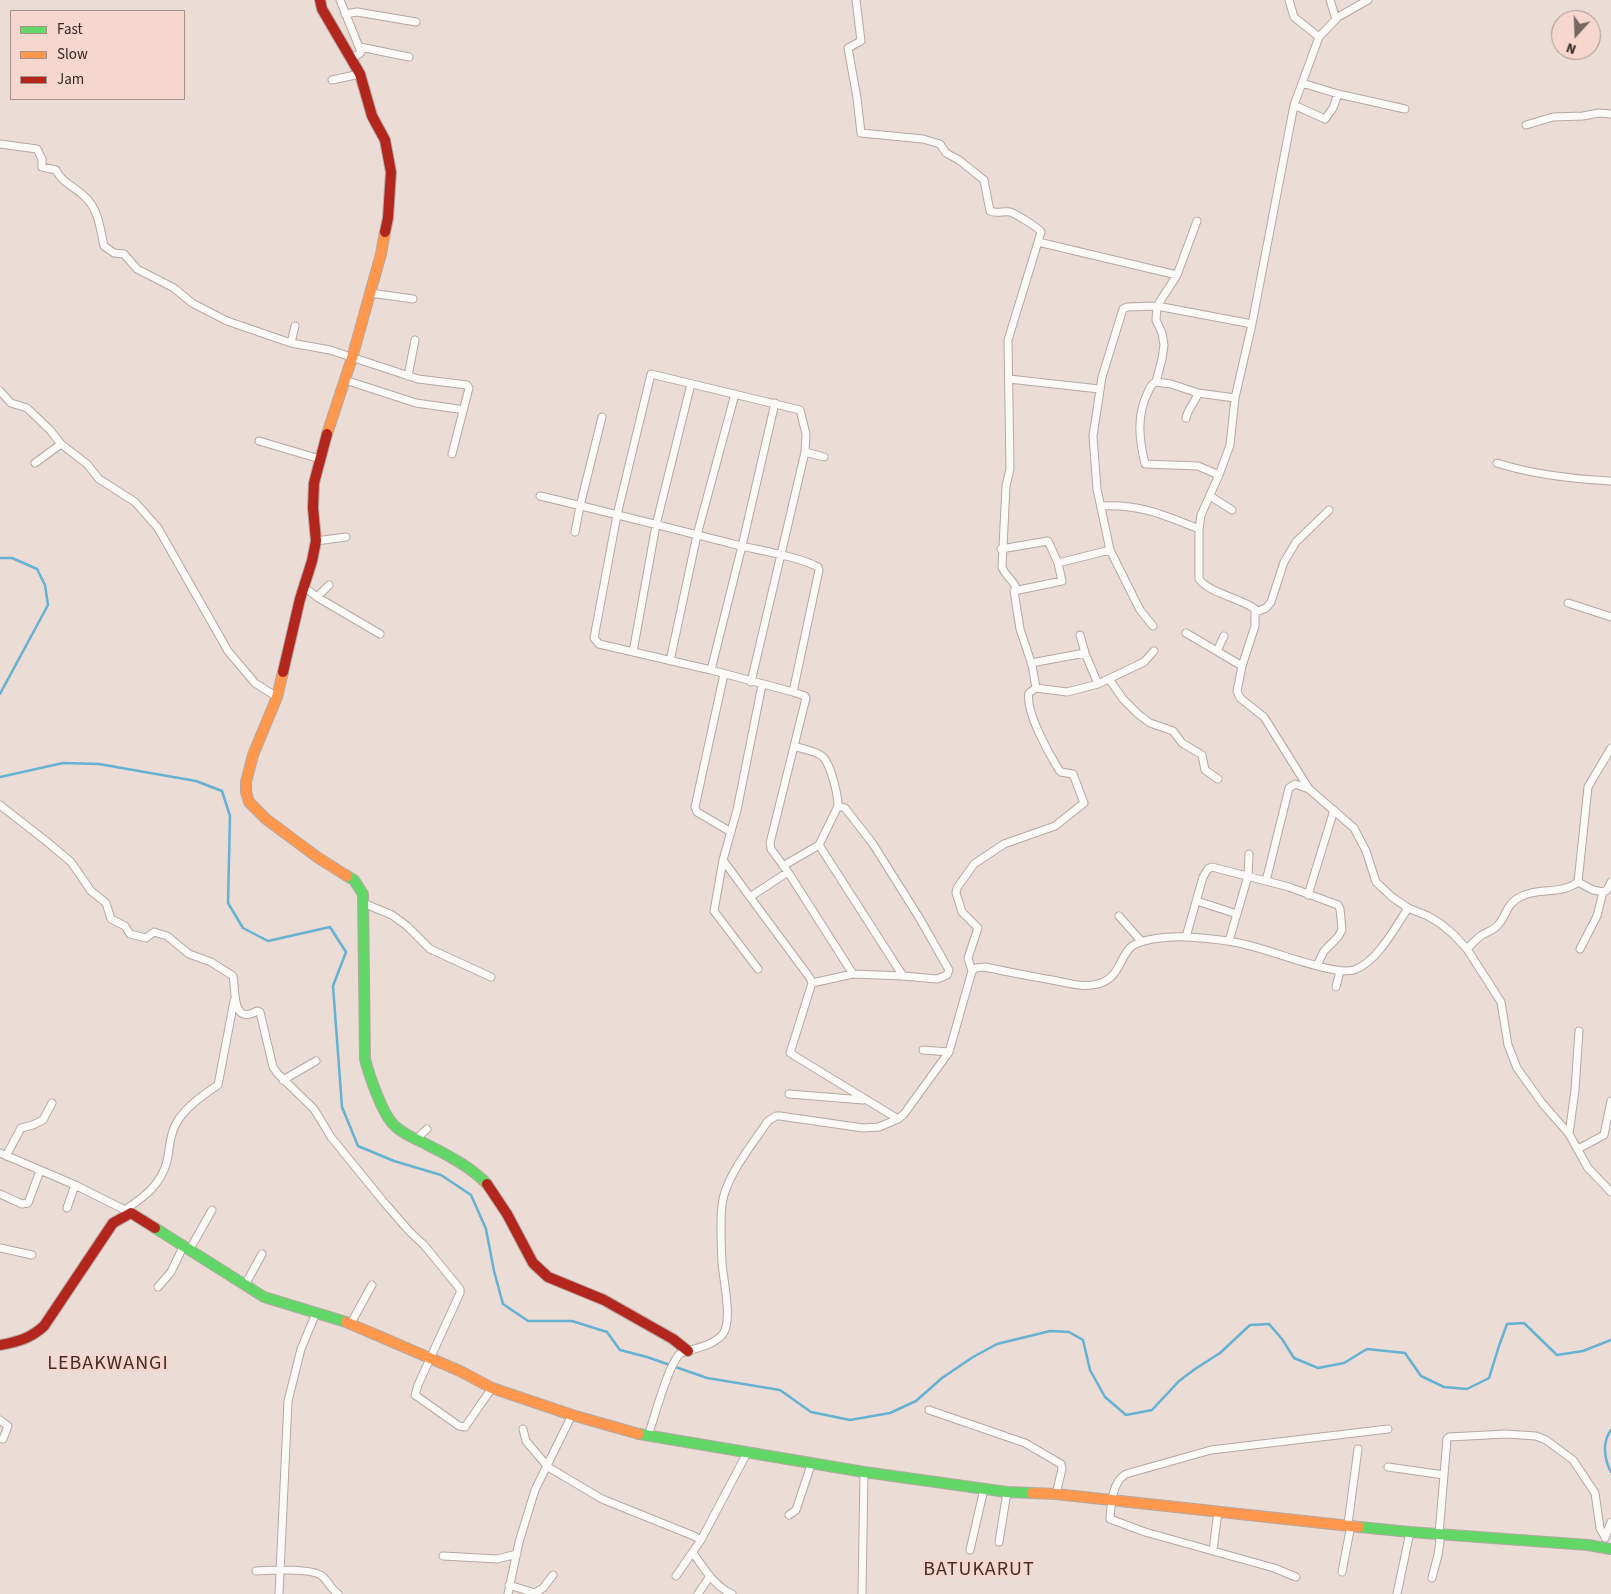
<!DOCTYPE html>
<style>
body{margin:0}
#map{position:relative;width:1611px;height:1594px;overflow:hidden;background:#ecdcd6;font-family:"Source Sans 3",sans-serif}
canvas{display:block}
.legend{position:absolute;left:10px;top:10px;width:175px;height:90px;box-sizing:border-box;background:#f5d7cd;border:1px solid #a79189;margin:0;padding:6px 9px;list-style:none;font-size:15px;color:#332824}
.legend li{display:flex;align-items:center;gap:10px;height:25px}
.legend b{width:25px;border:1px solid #a79189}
.north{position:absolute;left:1551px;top:10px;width:50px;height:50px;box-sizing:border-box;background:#f5d7cd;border:1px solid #a79189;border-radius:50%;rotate:200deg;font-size:14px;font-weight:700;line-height:20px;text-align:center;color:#332824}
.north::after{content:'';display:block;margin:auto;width:18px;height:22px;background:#746762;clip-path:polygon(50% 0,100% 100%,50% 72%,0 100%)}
</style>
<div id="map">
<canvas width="1611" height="1594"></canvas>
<ul class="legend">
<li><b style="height:6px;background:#63d668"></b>Fast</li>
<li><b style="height:6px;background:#ff974d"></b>Slow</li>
<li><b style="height:6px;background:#b3261e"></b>Jam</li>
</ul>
<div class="north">N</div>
</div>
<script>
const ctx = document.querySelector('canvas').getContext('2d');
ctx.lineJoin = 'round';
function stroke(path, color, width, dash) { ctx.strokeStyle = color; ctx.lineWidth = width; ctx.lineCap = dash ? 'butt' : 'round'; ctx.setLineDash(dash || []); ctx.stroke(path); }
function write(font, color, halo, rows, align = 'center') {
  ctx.font = font + ' "Source Sans 3",sans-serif'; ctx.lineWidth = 5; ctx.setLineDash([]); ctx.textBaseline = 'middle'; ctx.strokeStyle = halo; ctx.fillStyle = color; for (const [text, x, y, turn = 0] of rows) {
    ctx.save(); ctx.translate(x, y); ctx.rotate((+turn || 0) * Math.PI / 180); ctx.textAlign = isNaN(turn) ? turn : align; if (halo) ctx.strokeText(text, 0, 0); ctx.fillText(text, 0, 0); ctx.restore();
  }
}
const stream = new Path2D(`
 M0,558H12L37,569L45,585L48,605L0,694
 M0,777L63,763L99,764L196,781L222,791L230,816L228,903L243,928L268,941L330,927L346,952L333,986L342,1107L358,1146L394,1161L441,1175L471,1195L486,1229L494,1271L503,1304L528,1321H572L607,1332L620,1350L647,1357L707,1378L780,1390L811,1412L850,1420L890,1413L916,1401L942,1378L973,1357L997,1344L1050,1331L1069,1332L1083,1340L1090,1370L1105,1397L1126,1415L1152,1410L1179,1381L1195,1369L1220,1353L1250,1325L1269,1324L1282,1339L1294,1358L1318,1368L1344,1363L1367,1349L1405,1353L1421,1376L1444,1387L1467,1389L1489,1378L1499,1346L1507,1324L1524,1323L1557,1355L1583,1351L1611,1340
 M1611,1430C1602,1442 1604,1459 1611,1472`);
const street = new Path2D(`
 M340,0L361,52L359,54L351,58
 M856,0L861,41L848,48L857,98L861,133L923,139L940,144L946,153L959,160L984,180L990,211C996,214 1003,211 1010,212C1016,214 1039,228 1041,232L1038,242L1177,275
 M1289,0L1294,17L1319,37
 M1330,0L1336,19
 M1368,0L1338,17L1319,37L1294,105L1252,324L1235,398L1230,445L1219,475L1201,515L1199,529V579C1209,593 1240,598 1255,609V626L1242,666L1237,691L1240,698L1264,717L1309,789L1354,828L1366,851L1376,882L1392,897L1408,908L1428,916L1441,924L1453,934L1467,949L1501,1002L1508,1045L1517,1068L1542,1103L1569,1134L1588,1168L1611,1192
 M345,14L357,12L416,22
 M360,47L409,57
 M332,80L360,74
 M1302,83L1338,94L1405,109
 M1294,105L1325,119L1333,108L1338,94
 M1526,125L1553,117L1583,116L1599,113L1611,114
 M0,144L37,149L42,159V167L56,170C63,184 74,186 84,196C99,209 100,229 104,246L114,253L124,254L137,269L174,288L192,303L227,321L291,343L330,350L418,379L467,385L469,388L452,454
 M1197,221L1177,275L1157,306L1156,320L1162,333L1164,345L1162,359L1156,382L1171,384L1198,393L1235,398
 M370,293L413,299
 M291,343L295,326
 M408,376L415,340
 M1009,379L1099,389
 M345,380L416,403L458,409
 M1156,382C1151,384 1151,386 1149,390C1136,414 1139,439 1145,464L1198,466L1219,475
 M0,391L11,403L27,408L50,430L61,444L87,464L99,479L135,502L158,528L228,651L255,683L277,697
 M1186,418C1188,408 1195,403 1198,393
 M259,441L320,459
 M805,452L824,457
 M35,463L61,444
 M1497,463C1534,475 1572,479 1611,481
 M540,496C604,511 669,528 733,544C757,550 797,556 818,567L819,570L793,692L711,670L599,644L594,638L617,515L651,374L800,410L806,434L805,452L751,682
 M1210,496L1232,510
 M1102,506C1140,504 1164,515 1199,529
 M575,532L580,506L602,417
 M316,541L346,537
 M1001,549L1048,541L1058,563L1110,550L1097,489L1093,436L1102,377L1123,309L1127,307L1157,306L1252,324
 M1110,550L1140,610L1153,626
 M1058,563L1062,581L1014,591L1020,629L1032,665L1036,688L1067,692L1098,684
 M304,587L317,597L380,634
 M1017,590C1014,580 1005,576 1002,567L1006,486L1010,469L1008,340L1038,242
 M317,597L329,585
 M1568,603L1611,617
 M1256,612L1266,608L1271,602L1284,562L1296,542L1329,510
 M1186,633L1242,666
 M1080,635L1085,653L1098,684L1144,662L1154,651
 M1217,651L1224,636
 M633,652L656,525L691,384
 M670,661L697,535L735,394
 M1031,663L1085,653
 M711,670L742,546L775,403
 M724,674L695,807L697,812L731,832
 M1109,679L1123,699L1138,714L1150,723L1173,731L1182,743L1202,755L1205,770L1218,779
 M793,692L805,696L806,698L770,843L771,849L788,872L853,974
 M794,746C802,749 817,751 823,757C831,765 838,795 838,806
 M0,805L46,841L71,862L91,891L106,903L111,919L125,926L130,934L146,938L154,932L167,936L189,954L211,962L233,976C236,989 231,1026 257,1011L260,1012L273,1067L278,1074L314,1109L331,1137L383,1201L409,1231L424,1245L460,1289V1293L418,1385L415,1395L459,1426L465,1427L492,1388
 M819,845L903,976
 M723,860L714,911L758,969
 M783,866L819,845L838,806L845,808L873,844L920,919L949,970L947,975L937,979L903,976L853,974L812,983
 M788,872L750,897L810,978L812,983L790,1053L898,1119
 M1266,881L1289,788L1295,784L1309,789
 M1578,882L1593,890L1603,892
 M1308,895L1334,810
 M750,897L723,860L737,810L762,685
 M1197,901L1237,914
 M363,903L392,915L407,926L430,949L491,977
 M1119,916L1141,941
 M1186,937L1203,877L1208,869L1212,867L1289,887L1338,905L1340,909L1342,930L1338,937L1324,951L1317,965
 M1229,941L1248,876L1249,854
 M1467,949C1472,944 1476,939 1482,935C1487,932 1494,930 1498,925C1507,915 1506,903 1522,896C1541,887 1561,895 1578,882L1588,787L1611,748
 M1580,949L1597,916L1603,892L1607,890L1611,882
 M972,971L976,968L985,967C1007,972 1030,976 1052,980C1068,983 1085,989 1101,983C1118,977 1119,961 1129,949C1138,938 1173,936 1187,937C1207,938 1228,940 1247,945C1271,950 1334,976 1354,970C1377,962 1395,928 1408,908
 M1336,987L1340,971
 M923,1050L949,1052
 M283,1080L316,1061
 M789,1094L863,1100
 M1569,1134L1575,1090L1579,1031
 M416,1139L427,1129
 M1578,1149L1604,1135L1611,1101
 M0,1153L75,1185L129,1212
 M6,1156L21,1128L33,1125L43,1120L52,1103
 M0,1194L22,1204L28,1203L40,1171
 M67,1208L75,1185
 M125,1210C144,1197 161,1185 167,1161C170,1149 169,1136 176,1124C184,1108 203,1095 218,1085L234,1001
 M0,1248L32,1255
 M190,1249L212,1210
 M245,1285L262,1254
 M158,1287L171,1272L184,1245
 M351,1323L372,1285
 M929,1410L1025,1443L1061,1464L1062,1469L1056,1494
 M0,1420L8,1426L3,1439
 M523,1429L526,1441L548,1467L602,1499L694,1536L701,1540
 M648,1436C654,1419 669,1361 681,1353C695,1348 713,1346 723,1334C733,1320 723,1280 722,1262C721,1243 720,1224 722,1205C725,1177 752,1145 768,1121L776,1116H780L863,1128L879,1127L898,1119L904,1114L949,1052L972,971L968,958L978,928L962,912L956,893L957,888L974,864L1004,844L1055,826L1084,803L1073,774L1061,772L1059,770C1049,754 1025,711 1029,693L1036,688
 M1388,1467L1444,1475
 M789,1515L796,1510L812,1462
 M1348,1524L1358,1449
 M1605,1538L1611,1522
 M999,1542L1007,1492
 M970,1550L984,1489
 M1213,1551L1218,1511
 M693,1553C704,1568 714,1586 732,1594
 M443,1556L497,1559L517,1554
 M256,1571C270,1570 312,1568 322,1576C328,1581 331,1589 338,1594
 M1342,1572L1351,1525
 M676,1576L701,1540L748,1451
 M1296,1577L1274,1568L1145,1532L1110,1519C1111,1504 1112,1482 1126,1474L1211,1450L1388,1429
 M1432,1578L1438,1555L1440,1541L1439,1534L1447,1439L1449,1437L1506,1434L1536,1436L1546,1440L1573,1460L1595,1493L1600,1528L1605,1537
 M509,1585L535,1593L543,1588L553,1575
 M279,1594L288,1401L301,1349L316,1313
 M508,1594L519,1542L535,1490L572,1415
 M698,1594L710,1576
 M862,1594L864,1472
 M1397,1594L1410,1532`);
const fast = new Path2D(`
 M347,876L354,880L363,894L365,1059C369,1075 383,1116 395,1126C402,1133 413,1138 422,1142C445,1154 469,1165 487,1184
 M155,1228L264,1297L346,1322
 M639,1434L864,1472L1007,1492L1032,1493
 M1359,1527L1410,1532L1588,1545L1611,1549`);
const slow = new Path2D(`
 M327,434L352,358L381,254L385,232
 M283,672L277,697L253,755L246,782V792L249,802L266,819L317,857L347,876
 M346,1322L460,1371L492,1388L572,1415L639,1434
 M1032,1493L1056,1494L1359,1527`);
const jam = new Path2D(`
 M320,0L322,9L360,74L372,116L385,140L391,172L388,218L385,232
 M283,672L300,599L312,561L316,541L313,508L314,483L327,434
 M487,1184L507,1214L533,1263L548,1277L604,1300L673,1339L688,1351
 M0,1345C18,1342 31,1338 44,1326L113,1223L131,1213L155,1228`);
const quarterNames = [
 ["LEBAKWANGI",108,1365],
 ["BATUKARUT",979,1571]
];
stroke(stream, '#64b1d2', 2.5);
stroke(street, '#b4a8a3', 9);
stroke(fast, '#b4a8a3', 12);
stroke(slow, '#b4a8a3', 12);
stroke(jam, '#b4a8a3', 12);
stroke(street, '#fcfaf9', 7);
stroke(fast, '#63d668', 10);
stroke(slow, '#ff974d', 10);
stroke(jam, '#b3261e', 10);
ctx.letterSpacing = '1px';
write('20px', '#432d25', '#f5d7cd', quarterNames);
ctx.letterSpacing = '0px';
</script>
